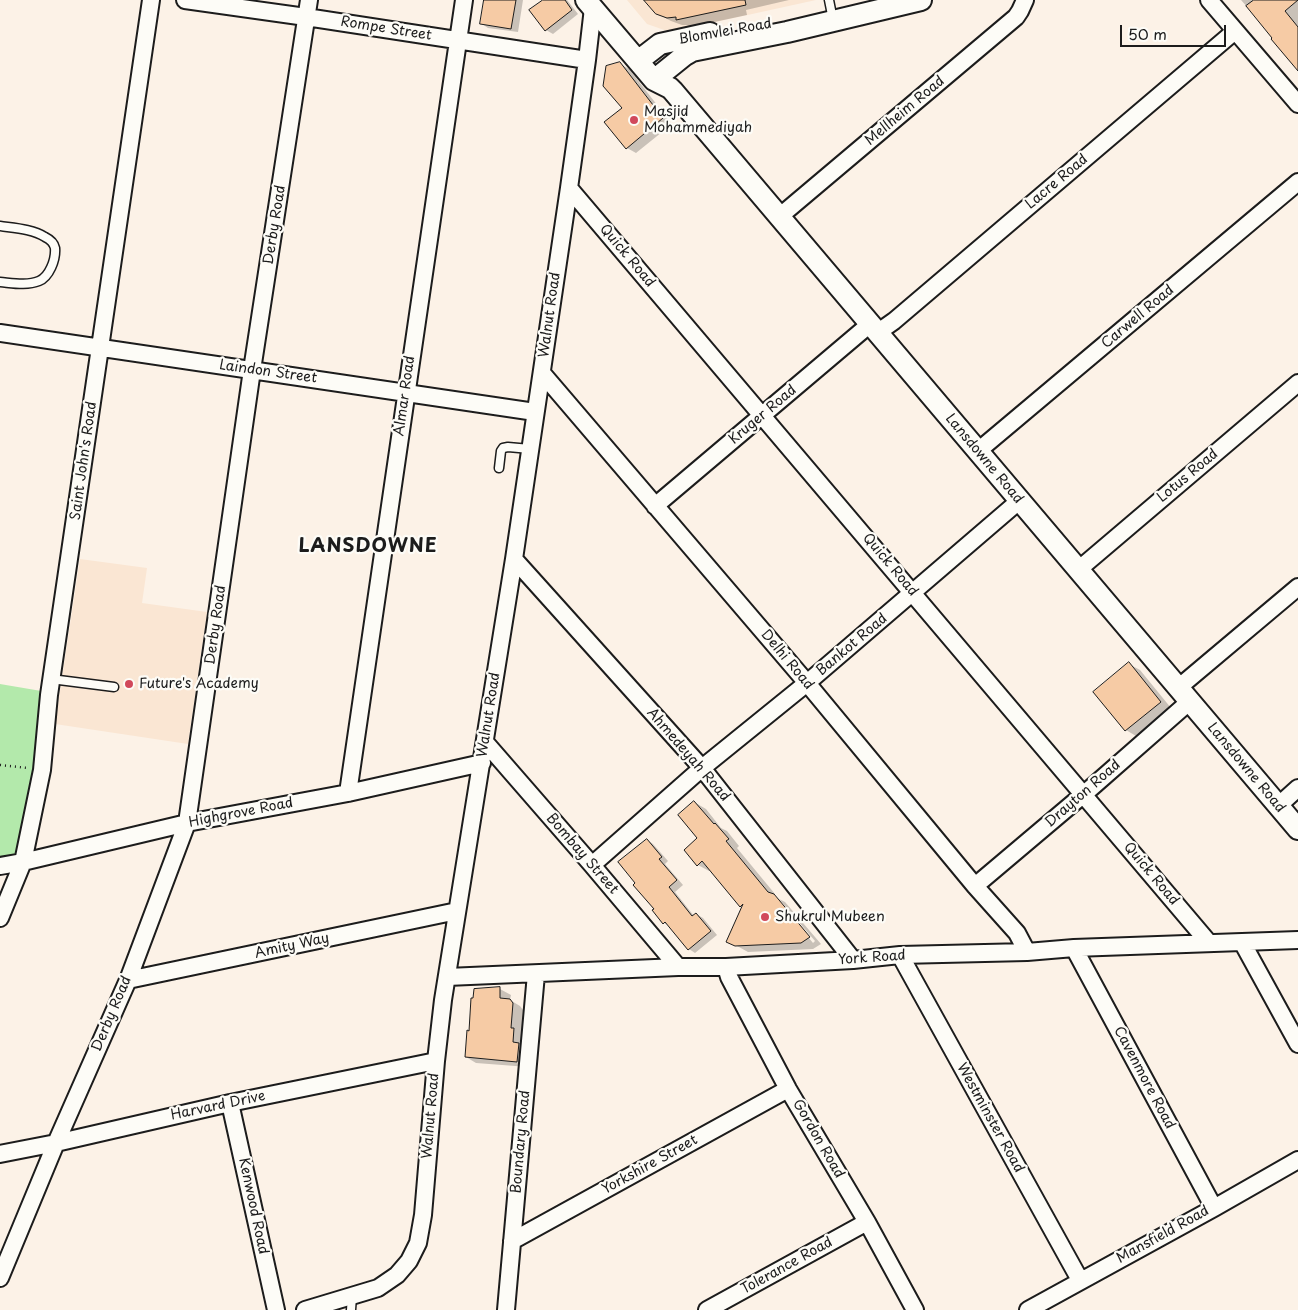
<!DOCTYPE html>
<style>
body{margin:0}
#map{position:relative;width:1298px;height:1310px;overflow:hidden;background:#fcf2e7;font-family:"Playpen Sans",sans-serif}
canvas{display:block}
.scale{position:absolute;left:1120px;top:25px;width:106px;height:22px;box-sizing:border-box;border:2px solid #1c1c1c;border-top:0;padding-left:6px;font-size:15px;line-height:18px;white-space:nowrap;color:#1c1c1c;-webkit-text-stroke:4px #fdfcf7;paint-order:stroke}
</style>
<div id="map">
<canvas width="1298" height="1310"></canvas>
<div class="scale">50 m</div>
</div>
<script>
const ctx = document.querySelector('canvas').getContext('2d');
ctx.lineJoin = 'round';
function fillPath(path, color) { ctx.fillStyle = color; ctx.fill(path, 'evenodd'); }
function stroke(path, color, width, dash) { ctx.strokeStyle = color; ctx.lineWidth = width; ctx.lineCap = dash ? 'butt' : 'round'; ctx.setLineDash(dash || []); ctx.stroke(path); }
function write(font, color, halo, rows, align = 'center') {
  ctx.font = font + ' "Playpen Sans",sans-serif'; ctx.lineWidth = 4.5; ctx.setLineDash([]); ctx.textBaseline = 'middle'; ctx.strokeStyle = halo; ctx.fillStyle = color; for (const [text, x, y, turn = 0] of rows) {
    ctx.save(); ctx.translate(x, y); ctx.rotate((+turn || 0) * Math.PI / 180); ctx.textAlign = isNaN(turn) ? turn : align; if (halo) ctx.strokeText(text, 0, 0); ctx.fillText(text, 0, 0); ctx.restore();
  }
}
const built = new Path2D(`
 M627,0H816L670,32L647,24Z
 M80,559L147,568L142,603L207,612L188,744L55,724Z`);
const green = new Path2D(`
 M0,684L53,693L28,861L0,866Z`);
const shadow = new Path2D(`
 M485,0H523L518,32L488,28L482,24Z
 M545,0H567L578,14L553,34L546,30Z
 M646,0H789L746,10L747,15L691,27L687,25H682L671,21L656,13Z
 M1241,0H1298V69L1274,38Z
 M620,64L629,69L672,124L636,153L627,148Z
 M1129,664L1140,670L1171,708L1136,736L1126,730Z
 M694,802L706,809L721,828L727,831L739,846L737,848L775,894H773L813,943L815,941L779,899L785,902L821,944L813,949L748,952L728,941L743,907L711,870L709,871L698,865L699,838Z
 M647,840L653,844L668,861L665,864L683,885L675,892L694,916L696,914L703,918L717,935L695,953L689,949L670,926L664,923L655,909Z
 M500,989L511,995L510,1000L520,1006L523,1010L522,1034L525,1036L528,1067L476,1063L466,1057L475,990Z`);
const building = new Path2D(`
 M484,0H516L511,29L480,24Z
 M543,0H565L572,10L545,31L529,10Z
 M644,0H745L746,5L676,20V17L667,18L656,14Z
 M1254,0H1298L1285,11L1298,27V71L1271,39L1272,38L1246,6Z
 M620,62L663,118L626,149L604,122L622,108L603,86L606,66Z
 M1129,662L1161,702L1125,731L1093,692Z
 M694,801L714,824L715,823L729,839L726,841L768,892L774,894L810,937L801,943L735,946L726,942L743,904L740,907L702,861L697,866L684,850L697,838L678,815Z
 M647,839L662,857L659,859L677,880L669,887L692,916L696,913L711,931L688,950L665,922L663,924L652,910L654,909L633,885L635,883L618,862Z
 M500,987V998L510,999L513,1003L511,1028H514L513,1042L519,1043L517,1062L465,1057L467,1030L469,1031L471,998H473L474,989Z`);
const path = new Path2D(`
 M0,765L28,768`);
const service = new Path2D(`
 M829,0L833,20
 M0,226C14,228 33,229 45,237C49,239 54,243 55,248C56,260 49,277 39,281C27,286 12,283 0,282
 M499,468L501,451L503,448L508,447L530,449
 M51,679L114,687
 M351,1310L352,1296`);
const minor = new Path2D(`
 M185,0L306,17L587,60
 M1209,0L1298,104
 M569,188L1209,943
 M779,217L1016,17L1020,11L1025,0
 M0,333L535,412
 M877,333L894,321L1235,31
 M542,373L807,683L975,886L1017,933L1027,952
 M978,451L1298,182
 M655,506L870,324
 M514,559L702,768L853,960
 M1078,570L1298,383
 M1178,688L1298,587
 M485,742L592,865L678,967
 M348,793L464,0
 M1278,806L1298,788
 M592,865L702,768L807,683L1019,501
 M0,866L23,862L187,823L348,793L482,763
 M975,886L1091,788L1189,702
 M0,918L23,862L42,770L49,695L151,0
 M1242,942L1298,1044
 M1074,948L1214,1208
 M900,955L1080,1280
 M726,967L729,977L788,1089L867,1222L915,1310
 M447,977L678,967H726L853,960L900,955L1027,952L1074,948L1298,940
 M128,980L457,911
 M230,1103L276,1310
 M0,1154L56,1143L230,1103L436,1061
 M512,1241L788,1089
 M0,1278L56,1143L128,980L187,823L252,370L309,0
 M305,1310L378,1288L397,1275L409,1261L418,1243L423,1215L436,1061L443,1000L514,559L569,188L587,60L593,8
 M506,1310L536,974
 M707,1310L867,1222
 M1028,1310L1214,1208L1298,1160`);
const tertiary = new Path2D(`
 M586,0L654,80L670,88L673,91L1298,829
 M638,61L660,44L710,33
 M654,80L685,55L692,51L787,32L921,0`);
const markers = [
 [634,120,5,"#d1495b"],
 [129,684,5,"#d1495b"],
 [765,917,5,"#d1495b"]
];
const streetNames = [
 ["Rompe Street",386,29,9],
 ["Blomvlei Road",725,32,-10],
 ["Mellheim Road",905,111,-40],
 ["Lacre Road",1057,182,-40],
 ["Derby Road",275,225,-81],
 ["Quick Road",627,256,50],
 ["Walnut Road",550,315,-82],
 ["Carwell Road",1138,317,-40],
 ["Laindon Street",268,372,8],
 ["Almar Road",405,396,-82],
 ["Kruger Road",763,415,-40],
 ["Lansdowne Road",984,459,50],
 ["Saint John's Road",84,461,-82],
 ["Lotus Road",1188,476,-40],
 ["Quick Road",890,565,50],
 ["Derby Road",216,625,-82],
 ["Bankot Road",852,645,-40],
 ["Delhi Road",787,660,50],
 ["Walnut Road",489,715,-81],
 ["Ahmedeyah Road",688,755,49],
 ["Lansdowne Road",1246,768,50],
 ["Drayton Road",1083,794,-41],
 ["Highgrove Road",241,813,-11],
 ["Bombay Street",582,854,49],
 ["Quick Road",1151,874,50],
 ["Amity Way",292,946,-12],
 ["York Road",872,958,-4],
 ["Derby Road",112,1014,-67],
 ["Cavenmore Road",1144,1078,62],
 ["Harvard Drive",218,1106,-12],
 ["Walnut Road",431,1116,-85],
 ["Westminster Road",990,1118,61],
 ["Gordon Road",818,1139,60],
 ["Boundary Road",521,1142,-85],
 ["Yorkshire Street",650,1165,-29],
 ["Kenwood Road",253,1206,78],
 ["Mansfield Road",1163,1235,-29],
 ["Tolerance Road",787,1266,-29]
];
const poiNames = [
 ["Masjid",644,112],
 ["Mohammediyah",644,128],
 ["Future's Academy",139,684],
 ["Shukrul Mubeen",775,917]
];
const districtNames = [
 ["LANSDOWNE",368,547]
];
fillPath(built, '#fae6d3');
fillPath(green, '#b3e9ab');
fillPath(shadow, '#0003');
fillPath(building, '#f6cba5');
stroke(building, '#1c1c1c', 1);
stroke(service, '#1c1c1c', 11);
stroke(minor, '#1c1c1c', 20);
stroke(tertiary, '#1c1c1c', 24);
stroke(path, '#1c1c1c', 2.5, [1, 4]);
stroke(service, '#fdfcf7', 8);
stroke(minor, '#fdfcf7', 16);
stroke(tertiary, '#fdfcf7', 20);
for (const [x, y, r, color] of markers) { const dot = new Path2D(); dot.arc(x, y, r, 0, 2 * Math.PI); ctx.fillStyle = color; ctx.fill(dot); stroke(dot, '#fdfcf7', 2); }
write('14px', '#1c1c1c', '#fdfcf7', streetNames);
write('14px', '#1c1c1c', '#fdfcf7', poiNames, 'left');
ctx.letterSpacing = '1px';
write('bold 19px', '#1c1c1c', '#fdfcf7', districtNames);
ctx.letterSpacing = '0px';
</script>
